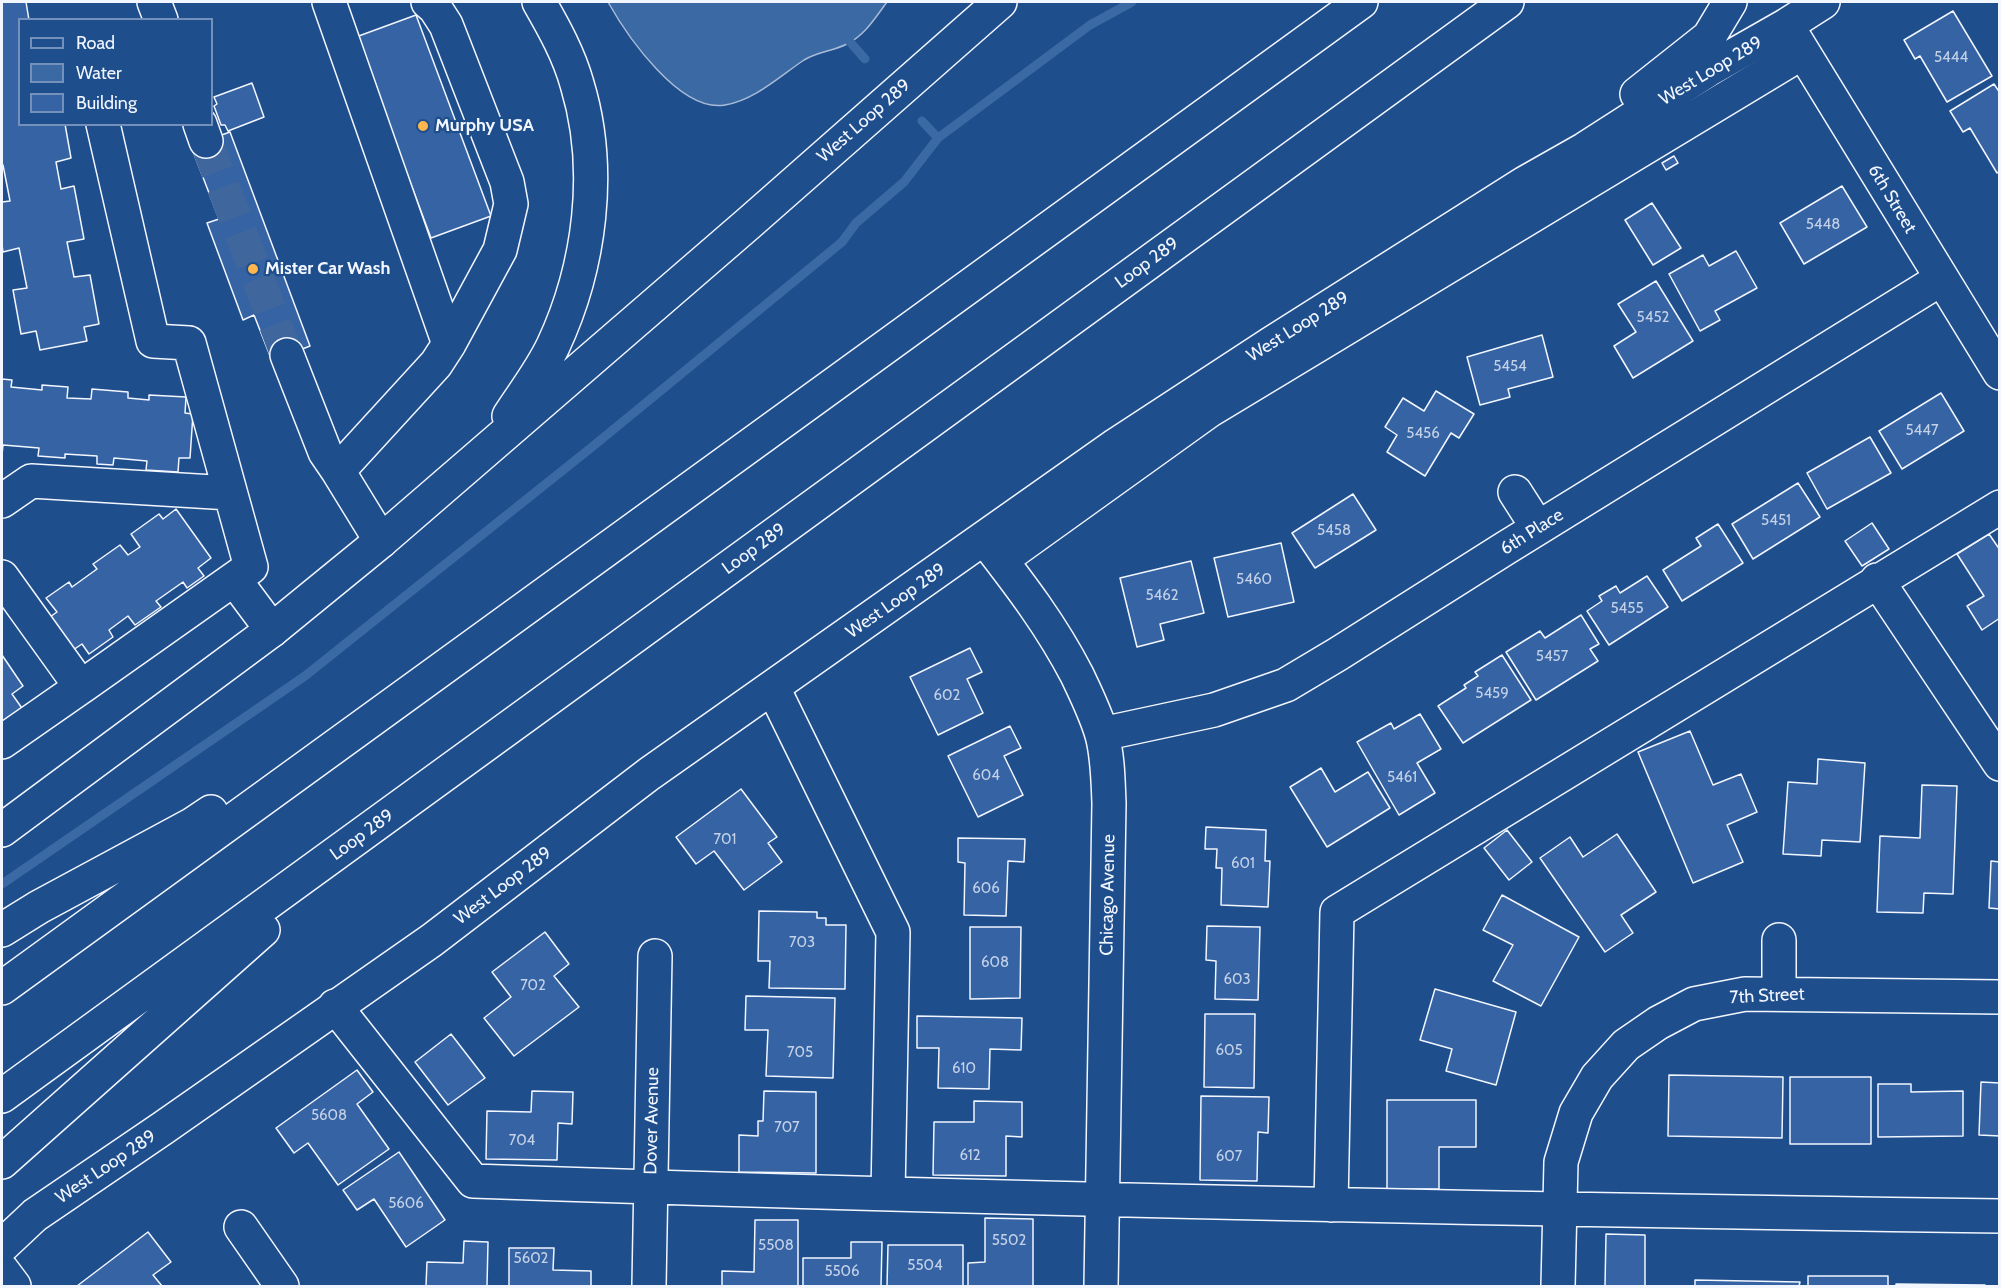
<!DOCTYPE html>
<style>
body{margin:0}
#map{position:relative;width:2001px;height:1288px;overflow:hidden;background:#1f4e8c;font-family:Cabin,sans-serif}
canvas{display:block}
.frame{position:absolute;inset:0;border:3px solid #f2f6ff;pointer-events:none}
.legend{position:absolute;left:18px;top:18px;width:195px;height:108px;box-sizing:border-box;background:#1f4e8c;border:2px solid #7391ba;margin:0;padding:8px 10px;list-style:none;font-size:18px;color:#f2f6ff}
.legend li{display:flex;align-items:center;gap:12px;height:30px}
.legend b{width:30px;border:2px solid #7391ba}
</style>
<div id="map">
<canvas width="2001" height="1288"></canvas>
<div class="frame"></div>
<ul class="legend">
<li><b style="height:8px;background:#1f4e8c"></b>Road</li>
<li><b style="height:16px;background:#3b69a3"></b>Water</li>
<li><b style="height:16px;background:#3563a3"></b>Building</li>
</ul>
</div>
<script>
const ctx = document.querySelector('canvas').getContext('2d');
ctx.lineJoin = 'round';
function fillPath(path, color) { ctx.fillStyle = color; ctx.fill(path, 'evenodd'); }
function stroke(path, color, width, dash) { ctx.strokeStyle = color; ctx.lineWidth = width; ctx.lineCap = dash ? 'butt' : 'round'; ctx.setLineDash(dash || []); ctx.stroke(path); }
function write(font, color, halo, rows, align = 'center') {
  ctx.font = font + ' Cabin,sans-serif'; ctx.lineWidth = 4.5; ctx.setLineDash([]); ctx.textBaseline = 'middle'; ctx.strokeStyle = halo; ctx.fillStyle = color; for (const [text, x, y, turn = 0] of rows) {
    ctx.save(); ctx.translate(x, y); ctx.rotate((+turn || 0) * Math.PI / 180); ctx.textAlign = isNaN(turn) ? turn : align; if (halo) ctx.strokeText(text, 0, 0); ctx.fillText(text, 0, 0); ctx.restore();
  }
}
const water = new Path2D(`
 M608,2H887C875,18 865,35 847,44C833,51 817,52 804,60C780,76 755,100 725,105C680,113 627,36 608,2Z`);
const stream = new Path2D(`
 M850,42L865,59
 M938,138L1090,25L1132,2
 M2,884L305,676L592,447L842,242L856,223L904,182L938,138L922,121`);
const building = new Path2D(`
 M2,2H26L29,20H20V124H65L71,158L56,162L61,189L74,186L84,239L67,242L74,277L90,275L99,324L84,327L87,341L40,350L36,331L21,334L13,290L27,288L19,248L3,252L2,245V202L10,201L3,165H2Z
 M1953,11L1992,76L1947,102L1920,56L1915,59L1904,40Z
 M416,15L491,216L431,238L356,37Z
 M252,83L264,117L228,131L225,125H221L214,106L217,104L214,97Z
 M1994,84L2000,93V171L1997,173L1970,128L1963,132L1950,111Z
 M230,132L310,346L272,361L254,315L243,320L207,223L219,219L191,146Z
 M1674,156L1678,163L1666,170L1662,163Z
 M1842,186L1867,227L1804,264L1780,223Z
 M1652,203L1681,248L1653,265L1625,220Z
 M1736,251L1757,288L1715,311L1720,320L1700,331L1669,274L1703,255L1709,266Z
 M1656,281L1693,341L1633,378L1614,346L1636,332L1618,304Z
 M1542,335L1553,377L1508,389L1510,397L1480,405L1467,357Z
 M2,379L12,380L11,387L42,390V385L68,387L67,398L91,399L92,389L128,392V398L149,400V395L186,397L185,413L193,414L190,458H179L178,472L146,470L147,461L114,458L113,465L97,464V456L65,454V458L38,456L39,448L3,445L2,455Z
 M1436,391L1474,414L1459,438L1451,433L1425,476L1387,452L1397,435L1385,427L1403,398L1424,411Z
 M1941,393L1964,431L1902,469L1879,431Z
 M1870,437L1891,473L1827,509L1807,473Z
 M1798,483L1820,517L1753,559L1732,524Z
 M1353,494L1376,530L1315,568L1292,533Z
 M176,509L211,558L198,568L204,576L187,588L183,582L156,601L161,607L135,625L128,616L109,630L113,637L89,654L82,644L70,652L47,619L57,612L46,598L69,582L72,587L97,569L93,564L120,545L128,555L140,547L131,534L159,514L163,519Z
 M1872,523L1889,549L1862,566L1845,541Z
 M1718,524L1743,563L1682,601L1663,570L1701,546L1696,538Z
 M1989,534L2000,550V618L1982,630L1967,606L1984,596L1957,554Z
 M1281,543L1294,602L1228,617L1214,558Z
 M1191,561L1204,613L1160,624L1164,640L1137,647L1120,578Z
 M1647,576L1668,607L1609,645L1587,611L1602,601L1599,596L1616,586L1620,593Z
 M1581,615L1599,644L1590,649L1598,661L1536,700L1506,652L1540,631L1545,638Z
 M970,648L982,672L967,679L983,713L938,735L910,677Z
 M2,655L23,686L12,694L24,711L2,726Z
 M1502,655L1531,700L1463,743L1438,706L1466,688L1464,685L1478,676L1475,672Z
 M1420,714L1441,749L1417,763L1435,793L1399,815L1357,742L1391,723L1394,729Z
 M1010,726L1021,748L1004,756L1023,795L978,817L948,756Z
 M1690,731L1713,785L1741,774L1757,812L1727,825L1743,862L1693,883L1638,752Z
 M1818,759L1865,763L1860,842L1822,840L1821,856L1783,854L1788,782L1817,784Z
 M1321,768L1335,792L1368,772L1390,808L1327,847L1290,787Z
 M1922,785L1957,786L1953,894L1924,893L1923,913L1877,912L1880,836L1920,838Z
 M741,789L777,837L768,843L782,862L744,890L714,851L696,864L676,837Z
 M1206,827L1266,830L1265,861H1270L1268,907L1221,905L1222,868H1216L1217,849H1205Z
 M1507,830L1532,862L1509,880L1484,848Z
 M1617,834L1656,892L1621,915L1633,933L1605,952L1540,858L1570,837L1583,857Z
 M958,838L1025,839L1024,862L1008,861L1006,916L964,915L965,863L958,862Z
 M1991,861L2000,862V909L1989,908Z
 M1502,895L1579,937L1541,1006L1493,981L1513,945L1483,930Z
 M759,911L817,912V918H826V925H846L845,989L769,988L770,961H758Z
 M1207,926L1260,927L1258,1000L1215,999L1216,961L1206,960Z
 M970,927H1021L1020,998L970,999Z
 M545,932L569,964L554,976L579,1007L514,1056L484,1018L511,997L492,972Z
 M1435,989L1516,1012L1496,1085L1446,1071L1452,1049L1420,1040Z
 M746,996L835,998L833,1078L766,1076L768,1030H745Z
 M1205,1014H1255L1254,1088L1204,1087Z
 M917,1016L1022,1018L1021,1050L990,1049L989,1089L938,1088L939,1048H917Z
 M451,1034L485,1078L448,1105L415,1062Z
 M357,1070L373,1092L357,1104L389,1149L338,1185L308,1143L294,1153L276,1128Z
 M1669,1075L1783,1077L1782,1138L1668,1136Z
 M1790,1077H1871V1144H1790Z
 M1981,1082L2000,1083V1136L1979,1135Z
 M1878,1084H1911V1092L1963,1091V1136L1878,1137Z
 M532,1091L573,1092L572,1124L558,1123L557,1160L486,1159L487,1111L531,1112Z
 M764,1091L816,1092V1173L739,1172V1135L758,1136V1121H763Z
 M1201,1096L1269,1097L1268,1133L1258,1132L1257,1181L1200,1180Z
 M1387,1100H1476V1147H1439V1189H1387Z
 M974,1101L1022,1102V1137L1006,1136V1176L933,1175L934,1122H974Z
 M399,1152L445,1220L406,1247L374,1199L357,1210L343,1190Z
 M985,1218L1033,1219V1286H968V1263L985,1262Z
 M755,1220H798V1286H722V1271L754,1272Z
 M148,1232L171,1262L153,1275L162,1286H77Z
 M1606,1234L1645,1235V1286H1605Z
 M464,1241L488,1242L487,1286H426L427,1262L463,1263Z
 M851,1242H882L881,1286H803V1258H851Z
 M888,1245H963V1286H887Z
 M509,1248H554L553,1270L591,1271V1286H509Z
 M1808,1276H1888V1286H1808Z
 M1695,1280L1800,1282L1799,1286H1695Z
 M1896,1284L1985,1285V1286H1896Z`);
const minorTunnel = new Path2D(`
 M206,141L287,355`);
const minor = new Path2D(`
 M154,2L161,20
 M329,2L449,344
 M1792,34L2000,373
 M103,124L153,341L189,343L251,567L234,579L272,630
 M200,124L206,141
 M287,355L325,452L338,471
 M1515,492L1538,528
 M2,501L31,481L230,493
 M381,541L338,471L436,364L449,344L500,250L511,204L507,182L446,25L435,8L428,2
 M987,542C1021,586 1051,625 1077,675C1086,694 1096,714 1102,735C1108,757 1108,781 1109,803L1101,1286
 M1001,560L1210,410L1803,52
 M2,577L81,687L2,742
 M1877,580L2000,764
 M81,687L234,579
 M773,688L893,932L888,1194
 M1102,734L1214,710L1286,685L1338,654L1504,549L1941,279
 M1779,940V993
 M335,1006L473,1181C982,1199 1491,1209 2000,1216
 M1331,1205L1337,912L2000,507
 M241,1227L282,1286
 M2,1270L14,1286
 M649,1286L655,956
 M1558,1286L1561,1162L1576,1113L1597,1077L1626,1045L1658,1023L1694,1004L1745,994L2000,997`);
const major = new Path2D(`
 M1637,94L1709,37L1730,2
 M509,416C524,393 541,371 553,346C590,267 603,169 577,84C569,55 554,28 539,2
 M2,830L272,630L381,541L749,223L1000,2
 M2,1246L35,1215L163,1128L432,940L649,774L1116,445L1272,343L1525,183L1585,149L1708,70L1787,25L1823,2`);
const highway = new Path2D(`
 M2,930L39,907L193,824L211,812
 M2,988L1361,2
 M2,1096L1507,2
 M2,1162L263,930`);
const markers = [
 [423,126,6,"#ffb74d"],
 [253,269,6,"#ffb74d"]
];
const numberNames = [
 ["5444",1951,58],
 ["5448",1823,225],
 ["5452",1653,318],
 ["5454",1510,367],
 ["5447",1922,431],
 ["5456",1423,434],
 ["5451",1776,521],
 ["5458",1334,531],
 ["5460",1254,580],
 ["5462",1162,596],
 ["5455",1627,609],
 ["5457",1552,657],
 ["5459",1492,694],
 ["602",947,696],
 ["604",986,776],
 ["5461",1402,778],
 ["701",725,840],
 ["601",1243,864],
 ["606",986,889],
 ["703",802,943],
 ["608",995,963],
 ["603",1237,980],
 ["702",533,986],
 ["605",1229,1051],
 ["705",800,1053],
 ["610",964,1069],
 ["5608",329,1116],
 ["707",787,1128],
 ["704",522,1141],
 ["612",970,1156],
 ["607",1229,1157],
 ["5606",406,1204],
 ["5502",1009,1241],
 ["5508",776,1246],
 ["5602",531,1259],
 ["5504",925,1266],
 ["5506",842,1272]
];
const streetNames = [
 ["West Loop 289",1711,71,-31],
 ["West Loop 289",864,121,-41],
 ["6th Street",1892,199,59],
 ["Loop 289",1147,263,-36],
 ["West Loop 289",1298,327,-32],
 ["6th Place",1532,532,-32],
 ["Loop 289",754,549,-36],
 ["West Loop 289",896,601,-35],
 ["Loop 289",362,835,-36],
 ["West Loop 289",503,886,-37],
 ["Chicago Avenue",1108,895,-89],
 ["7th Street",1767,996,-3],
 ["Dover Avenue",652,1121,-89],
 ["West Loop 289",106,1167,-34]
];
const poiNames = [
 ["Murphy USA",435,126],
 ["Mister Car Wash",265,269]
];
fillPath(water, '#3b69a3');
stroke(water, '#a8bbd7', 1.5);
stroke(stream, '#3b69a3', 9);
fillPath(building, '#3563a3');
stroke(building, '#f2f6ff', 1.5);
stroke(minorTunnel, '#3f679d', 33, [33, 16]);
stroke(minor, '#f2f6ff', 36);
stroke(major, '#f2f6ff', 36);
stroke(highway, '#f2f6ff', 36);
stroke(minor, '#1f4e8c', 33);
stroke(major, '#1f4e8c', 33);
stroke(highway, '#1f4e8c', 33);
for (const [x, y, r, color] of markers) { const dot = new Path2D(); dot.arc(x, y, r, 0, 2 * Math.PI); ctx.fillStyle = color; ctx.fill(dot); stroke(dot, '#1f4e8c', 2); }
write('15px', '#c3d1e8', null, numberNames);
write('18px', '#f2f6ff', '#1f4e8c', streetNames);
write('bold 18px', '#f2f6ff', '#1f4e8c', poiNames, 'left');
</script>
